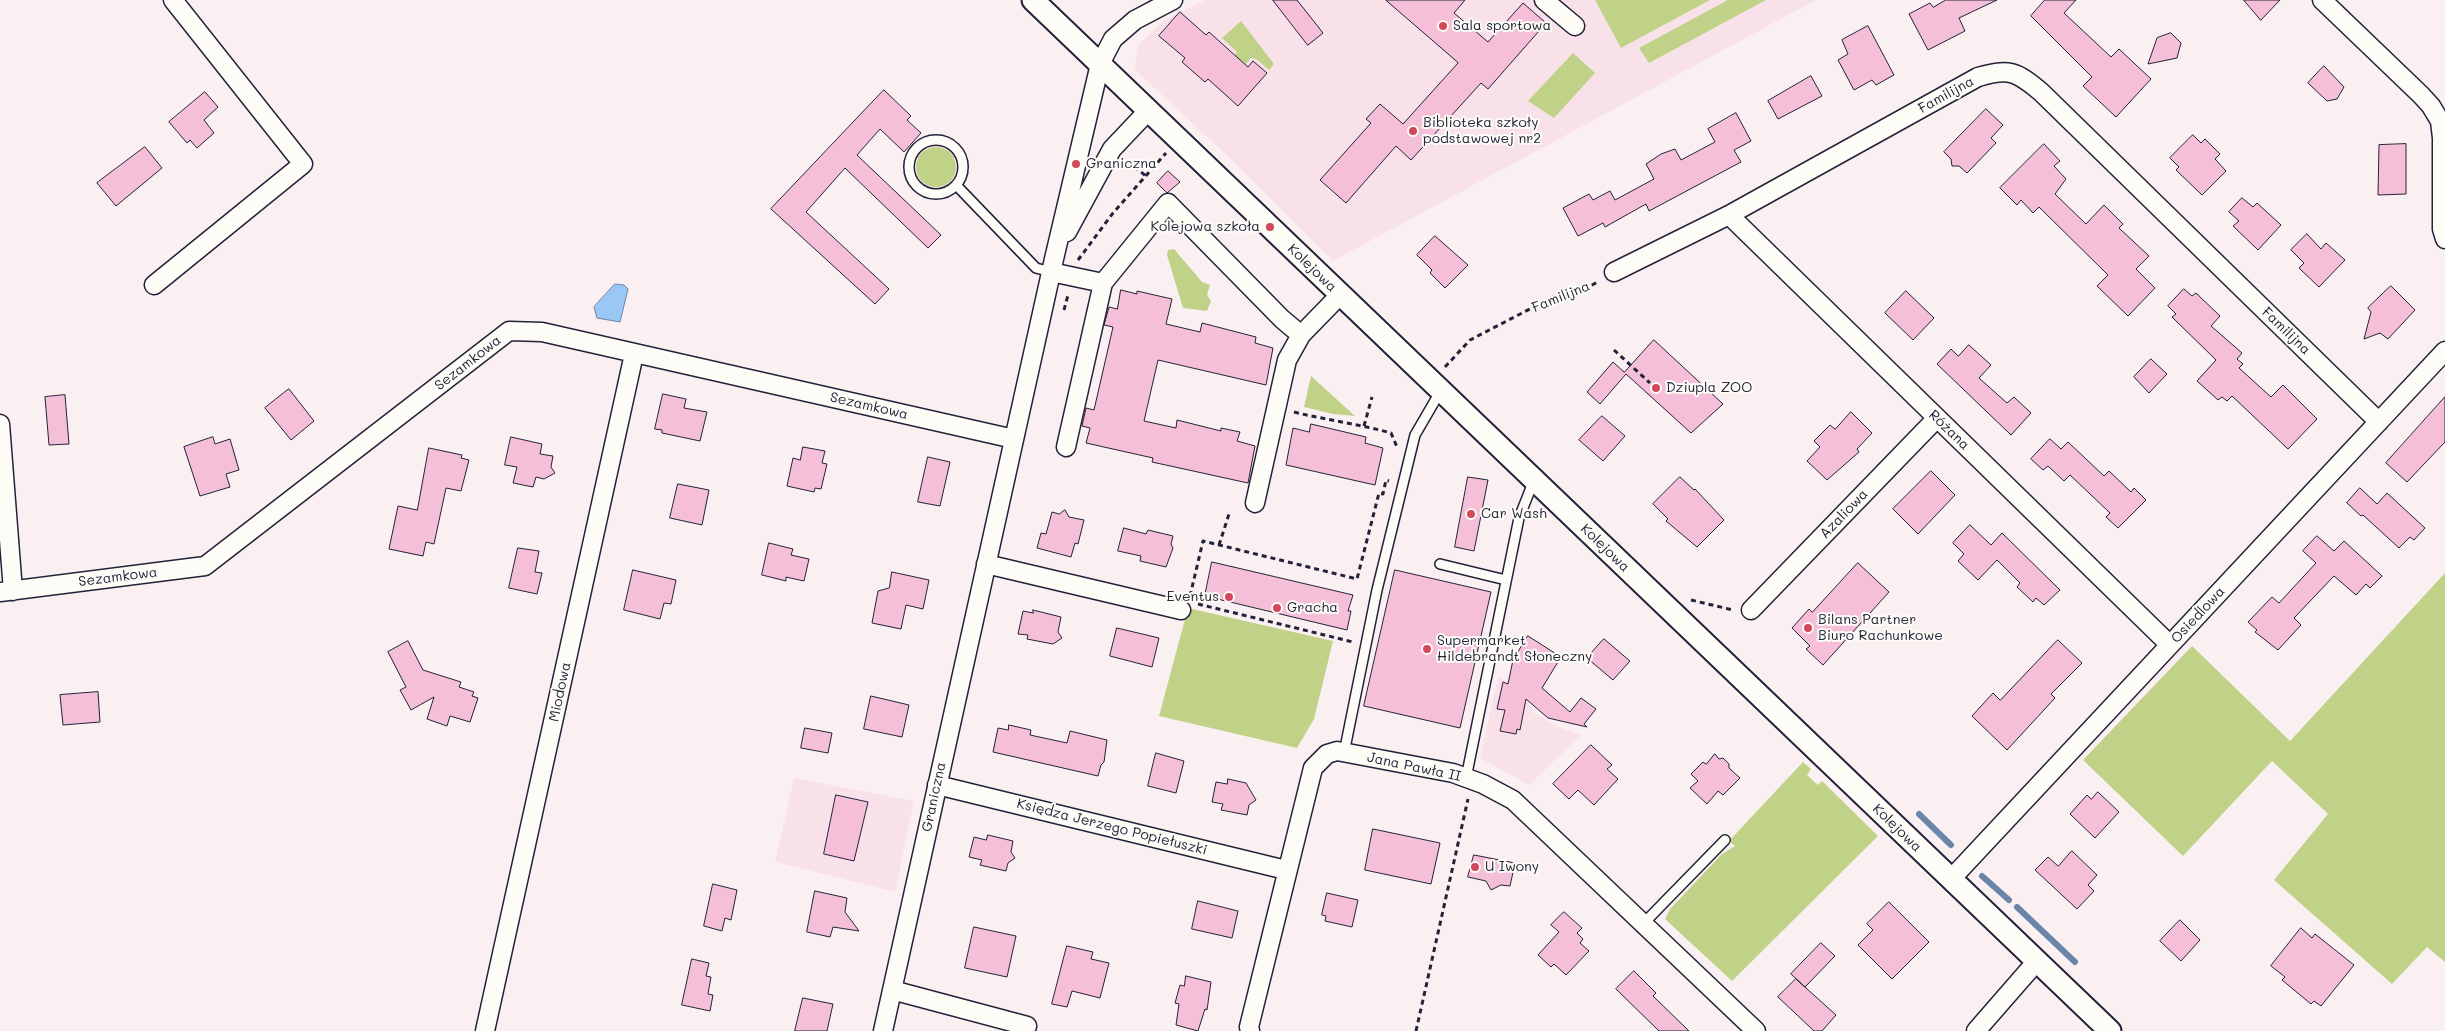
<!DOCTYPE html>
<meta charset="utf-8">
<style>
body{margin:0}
canvas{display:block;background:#fbf0f1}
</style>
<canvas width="2445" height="1031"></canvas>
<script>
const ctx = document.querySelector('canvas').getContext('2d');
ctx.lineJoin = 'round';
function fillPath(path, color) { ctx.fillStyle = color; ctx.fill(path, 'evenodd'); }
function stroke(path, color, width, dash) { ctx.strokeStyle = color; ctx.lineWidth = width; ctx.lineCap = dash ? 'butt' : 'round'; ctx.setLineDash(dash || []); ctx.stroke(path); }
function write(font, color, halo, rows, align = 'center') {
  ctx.font = font + ' Mali,sans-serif'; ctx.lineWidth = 4; ctx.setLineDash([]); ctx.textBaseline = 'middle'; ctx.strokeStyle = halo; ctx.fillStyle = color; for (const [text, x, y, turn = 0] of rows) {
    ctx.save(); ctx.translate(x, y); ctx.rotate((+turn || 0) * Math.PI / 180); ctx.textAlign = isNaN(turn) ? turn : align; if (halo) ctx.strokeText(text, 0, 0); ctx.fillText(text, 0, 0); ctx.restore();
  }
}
const built = new Path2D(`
 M1205,0H1816L1333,261L1232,160L1135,70L1137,46L1164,20Z
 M1498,677L1521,687L1534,713L1557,726L1581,735L1529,785L1480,758Z
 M794,778L914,801L895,892L775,862Z`);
const green = new Path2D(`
 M1595,0H1710L1621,48Z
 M1728,0H1766L1649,63L1639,48Z
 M1241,21L1274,64L1269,70L1256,59L1251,58L1245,65L1234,56L1237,52L1222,38Z
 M1573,53L1595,73L1554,118L1528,101Z
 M916 167a20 20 0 1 1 40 0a20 20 0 1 1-40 0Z
 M1174,249L1202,282L1210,285L1207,295L1211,301L1207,311L1183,308L1167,255L1168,250Z
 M1311,376L1355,416L1333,414L1304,407Z
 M2445,573V962L2427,947L2392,984L2274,880L2328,814L2272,761L2183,856L2083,760L2192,646L2290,741Z
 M1188,608L1333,641L1314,719L1297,748L1159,716Z
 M1803,762L1811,769L1807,775L1818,785L1822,781L1878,836L1732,981L1665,919L1670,909L1722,854L1735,846L1729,841Z`);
const water = new Path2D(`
 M615,284L624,285L628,289L620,322L597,318L594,307Z`);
const stream = new Path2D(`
 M1919,814L1951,845
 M1982,876L2009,900
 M2017,907L2075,962`);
const building = new Path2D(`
 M1273,0H1297L1323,33L1308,45Z
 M1386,0H1465L1454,13L1488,42L1523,3L1546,23L1488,89L1481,83L1411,160L1396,146L1346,203L1320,180L1371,123L1366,119L1380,104L1403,124L1458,63Z
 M1946,0H1997L1959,18L1965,31L1928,50L1909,14L1930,3L1933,7Z
 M2045,0H2076L2064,13L2111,57L2119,49L2151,79L2116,117L2083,86L2092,77L2031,16Z
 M2244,0H2280L2261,20Z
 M1180,12L1206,35L1209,32L1248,67L1253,61L1267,73L1238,106L1208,79L1205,82L1182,62L1185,58L1159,36Z
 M1868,26L1894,75L1876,85L1872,80L1854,90L1838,60L1848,54L1842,40Z
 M2171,33L2181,43L2177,58L2148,64L2157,38Z
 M2324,66L2344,87L2337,99L2327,101L2308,83Z
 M1811,76L1822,96L1778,119L1768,101Z
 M884,90L911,116L907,120L921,133L904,152L880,129L857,155L941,235L928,248L845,168L806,212L889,289L875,304L771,209Z
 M205,92L218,107L204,120L214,133L197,148L190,140L187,143L169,122Z
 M1986,109L2003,125L1991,138L1996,143L1967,173L1959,166H1952L1951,159L1944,152Z
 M1736,113L1751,141L1734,150L1741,162L1649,211L1646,204L1605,227L1603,223L1578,236L1563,208L1589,194L1593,200L1610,191L1615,200L1654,179L1646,164L1661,154L1675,149L1681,160L1715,142L1708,129Z
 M2193,135L2201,143L2205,139L2220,154L2215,159L2226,171L2202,195L2176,170L2179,167L2170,158Z
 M2044,144L2060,161L2054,166L2066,179L2055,194L2086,224L2104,205L2123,224L2119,228L2149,256L2136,269L2155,288L2128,316L2097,286L2108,275L2039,207L2033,213L2021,200L2017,205L2000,188Z
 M2406,144V194L2378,195L2379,145Z
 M145,147L162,168L116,206L97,183Z
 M1168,171L1180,182L1167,193L1157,183Z
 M2242,198L2253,207L2257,203L2281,225L2258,250L2233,226L2239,221L2229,212Z
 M2307,234L2321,249L2326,243L2345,260L2319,287L2299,268L2304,263L2291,250Z
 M1435,236L1468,265L1445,288L1430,273L1432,270L1417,255Z
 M2391,286L2415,310L2388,339L2380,333L2364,339L2371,312L2368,308Z
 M2184,289L2192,296L2196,293L2220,316L2211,326L2242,353L2237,359L2243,364L2239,368L2271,397L2283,385L2317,419L2288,449L2232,396L2227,401L2222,397L2218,400L2197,381L2216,360L2172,317L2176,314L2168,306Z
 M1121,290L1137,294V291L1172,299L1166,324L1200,332L1202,323L1256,337L1255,343L1273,348L1266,385L1158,360L1144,421L1176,428L1177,420L1221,431V428L1240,432L1237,441L1255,446L1248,483L1152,462L1153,458L1086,443L1090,428L1082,426L1086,408L1094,410L1113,327L1104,325L1109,307L1117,309Z
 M1906,291L1934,318L1913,340L1885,313Z
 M1654,340L1723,404L1691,433L1626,374L1600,404L1587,392L1613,362L1624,372Z
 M1969,345L1991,365L1979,378L2007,403L2014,397L2031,413L2011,435L1937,364L1951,349L1958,356Z
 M2151,359L2167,374L2149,393L2134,377Z
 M289,389L314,421L291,440L265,408Z
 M663,394L686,399L684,408L707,412L700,441L662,433V430L655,429Z
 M65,395L69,444L49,445L45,397Z
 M2445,397V442L2407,482L2386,463Z
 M1851,412L1872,433L1857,449L1859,452L1827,480L1807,461L1820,447L1814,441L1830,425L1835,429Z
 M1602,416L1625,436L1603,461L1579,440Z
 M1311,424L1366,437L1365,443L1383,448L1375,485L1286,465L1293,428L1309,432Z
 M213,437L215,444L230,439L239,470L226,474L230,487L200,496L184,447Z
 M511,437L542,444L540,454L553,456L551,467L555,473L544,479L536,477L533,487L513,483L517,467L505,465Z
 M2050,439L2061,449L2068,442L2104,476L2109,471L2131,492L2134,488L2146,500L2118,528L2106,517L2110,513L2070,475L2064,481L2048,466L2043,470L2031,459Z
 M803,447L825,451L822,463L827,464L821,489L815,488L814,492L787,486L793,458L800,460Z
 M429,448L462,455L461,458L469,460L461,491L446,488L434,544L426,542L423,556L389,549L398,506L417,510Z
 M928,457L950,462L940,506L918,502Z
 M1931,471L1955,495L1918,534L1893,509Z
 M1468,477L1488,480L1474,551L1455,547Z
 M1680,477L1694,490L1695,489L1724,520L1697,547L1666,521L1668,519L1653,504Z
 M678,484L709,490L702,525L670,518Z
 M2360,488L2377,504L2387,493L2425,528L2414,540L2410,537L2399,548L2363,515L2361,516L2347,503Z
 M1065,510L1069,517L1084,520L1078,544L1075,543L1071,557L1037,548L1041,533L1046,534L1052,512L1059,514Z
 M1970,525L1991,545L2002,533L2060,590L2044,605L2036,598L2033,602L2017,587L2020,583L1997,560L1978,580L1958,561L1964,554L1953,543Z
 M1124,528L1146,534L1148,530L1173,536L1171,544L1173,548L1166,567L1140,561L1141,556L1118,551Z
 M2317,536L2334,551L2344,541L2382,576L2370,588L2366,584L2356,595L2334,576L2294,618L2301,625L2278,650L2255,632L2257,630L2248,622L2272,597L2279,603L2316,563L2303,551Z
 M769,543L793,549L791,555L809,559L804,581L786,577V581L762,575Z
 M518,548L539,551L535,572L542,573L537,594L509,588Z
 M1212,562L1353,595L1348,611H1351L1347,630L1205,596Z
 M1858,563L1889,592L1823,665L1806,649L1810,646L1792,628L1809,609L1812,612Z
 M633,570L676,580L671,604L664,603L660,619L624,610Z
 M1395,570L1491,592L1460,728L1364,706Z
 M892,572L929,580L923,609L906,605L901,629L872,623L878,591L889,588Z
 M1033,610L1061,617L1058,632L1062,638L1053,644L1027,639L1028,635L1018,634L1023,611L1033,613Z
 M1117,628L1159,638L1152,667L1110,656Z
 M1528,636L1561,657L1542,688L1570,712L1581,698L1596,709L1584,724L1587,727L1548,718L1526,699L1520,730L1517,729L1516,734L1500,731L1505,710L1497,709L1503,682L1508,684L1513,660Z
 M1604,639L1630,661L1613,680L1587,658Z
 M2058,640L2082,663L2051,694L2055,698L2007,750L1972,716L1993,693L2000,700Z
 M408,641L423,670L461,682L459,687L474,692L472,696L478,698L470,722L450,716L447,726L427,719L434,697L411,710L400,690L406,687L388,652Z
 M98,692L100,722L63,725L60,695Z
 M871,696L909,705L902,737L864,729Z
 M1009,725L1031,730L1030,735L1067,743L1070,731L1107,740L1104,762L1101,765L1098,776L993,752L998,728L1008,730Z
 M805,728L832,733L828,753L801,748Z
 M1591,745L1612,765L1607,769L1618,779L1594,805L1578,790L1569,799L1553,784Z
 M1156,753L1184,761L1176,793L1148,786Z
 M1715,754L1719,759L1723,758L1729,764V768L1740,778L1723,795L1718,791L1707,804L1690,788L1698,781L1691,774L1703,762L1706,764Z
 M1228,779L1246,783L1256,800L1249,805L1247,815L1221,810L1223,804L1212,802L1216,782L1227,784Z
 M2098,792L2119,812L2095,838L2070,814L2087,795L2091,799Z
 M836,795L868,802L854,861L824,854Z
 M1373,829L1440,843L1431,884L1365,870Z
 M988,835L1013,841L1011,852L1015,858L1008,863L1006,871L980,865L982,860L969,857L974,837L986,840Z
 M2072,851L2097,875L2088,885L2094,891L2077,909L2035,870L2048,857L2058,866Z
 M1474,855L1515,863L1510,886L1501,885L1491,890L1486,881L1468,877Z
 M713,884L737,890L731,920L725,918L722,931L704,926Z
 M815,891L847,898L845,912L859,931L833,927L830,937L807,932Z
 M1327,893L1358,900L1352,927L1325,921L1326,916L1322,915Z
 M1198,901L1238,911L1232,938L1192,929Z
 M1889,902L1929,942L1892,979L1858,945L1873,930L1867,924Z
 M1564,912L1582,928L1577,933L1583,939L1580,943L1589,951L1566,975L1554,964L1551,967L1538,955L1559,932L1551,925Z
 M2180,920L2200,940L2181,961L2160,941Z
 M974,927L1016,936L1007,977L965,968Z
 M2301,928L2312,938L2315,934L2354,965L2321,1006L2314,1001L2311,1004L2282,980L2285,977L2271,966Z
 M1821,943L1835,956L1805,987L1791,974Z
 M1067,946L1093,952L1091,959L1109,963L1100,998L1072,991L1067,1007L1052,1004Z
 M692,959L709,963L706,976L711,977L708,994L713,995L710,1011L682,1005Z
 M1634,971L1656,993L1653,996L1689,1031H1659L1616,989Z
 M1186,976L1211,982L1207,1010L1205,1009L1198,1031L1176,1025L1179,1004L1175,1003L1180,985L1184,986Z
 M1796,979L1836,1015L1822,1031H1814L1778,997Z
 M803,998L833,1004L827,1031H795Z`);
const path = new Path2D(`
 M1127,161L1146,176
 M1078,260L1113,213L1166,153
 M1064,310L1068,295
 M1614,350L1650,383
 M1445,367L1470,340L1553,297L1587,288L1599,281
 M1294,412C1326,420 1359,424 1391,433L1397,447
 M1364,426L1372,397
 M1219,545L1230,511
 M1190,596L1203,541L1357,579L1379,493L1383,494L1386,480L1389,481
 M1691,600L1733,610
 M1198,604L1353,642
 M1416,1031L1468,799`);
const service = new Path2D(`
 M909 167a27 27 0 1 1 54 0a27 27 0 1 1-54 0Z
 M956,185L1036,268L1051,272
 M1440,564L1506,580
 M1344,753L1377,590L1415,435L1440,392
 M1466,778L1519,518L1534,480
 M1643,924L1725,840`);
const minor = new Path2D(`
 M1544,0L1575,26
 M2322,0L2421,95L2431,106L2440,121L2442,138V229L2445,239
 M1729,215L2170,645
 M1067,232L1112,149L1148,111
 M1051,272L1103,283L1168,203L1282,319L1301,335
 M1614,272L1729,215L1978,77C2009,68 2016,71 2041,92L2379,422
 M154,285L303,164L173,0
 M0,424L13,591
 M1066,447L1103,283
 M1255,503L1287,360L1301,335L1340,295
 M986,564L1181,610
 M0,592L205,566L509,331L542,332L1014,439
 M1751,610L1937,418
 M937,785L1286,870
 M1951,879L2445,351
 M892,990L1027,1026
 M485,1031L634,354
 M883,1031L1054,259L1100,64L1113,39L1135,20L1173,0
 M1250,1031L1249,1027L1313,768L1327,754L1337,751L1453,773L1483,784L1513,800L1756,1031
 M1976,1031L2037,961`);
const tertiary = new Path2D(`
 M1033,0L2110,1031`);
const markers = [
 [1443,26,5,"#d1495b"],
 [1413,131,5,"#d1495b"],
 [1076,164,5,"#d1495b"],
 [1270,227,5,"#d1495b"],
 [1656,388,5,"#d1495b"],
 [1471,514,5,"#d1495b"],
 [1229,597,5,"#d1495b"],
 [1277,608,5,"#d1495b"],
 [1808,628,5,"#d1495b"],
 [1427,649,5,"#d1495b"],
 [1475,867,5,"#d1495b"]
];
const poiNames = [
 ["Sala sportowa",1453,26],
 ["Biblioteka szkoły",1423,123],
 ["podstawowej nr2",1423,139],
 ["Graniczna",1086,164],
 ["Kolejowa szkoła",1260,227,"right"],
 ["Dziupla ZOO",1666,388],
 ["Car Wash",1481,514],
 ["Eventus",1219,597,"right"],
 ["Gracha",1287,608],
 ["Bilans Partner",1818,620],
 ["Biuro Rachunkowe",1818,636],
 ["Supermarket",1437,641],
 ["Hildebrandt Słoneczny",1437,657],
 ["U Iwony",1485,867]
];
const streetNames = [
 ["Familijna",1946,95,-29],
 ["Kolejowa",1312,268,44],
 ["Familijna",1561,297,-22],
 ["Familijna",2286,331,44],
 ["Sezamkowa",468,363,-38],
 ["Sezamkowa",869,406,13],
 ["Różana",1949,430,44],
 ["Azaliowa",1844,514,-46],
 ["Kolejowa",1605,548,44],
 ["Sezamkowa",118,577,-7],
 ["Osiedlowa",2198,615,-47],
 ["Miodowa",560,692,-78],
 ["Jana Pawła II",1414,767,12],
 ["Graniczna",934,797,-78],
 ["Księdza Jerzego Popiełuszki",1112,827,14],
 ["Kolejowa",1897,828,44]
];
fillPath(built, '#f9e1ea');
fillPath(green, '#c0d287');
fillPath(water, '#9ac7f4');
stroke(water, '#6a85aa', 1);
stroke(stream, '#6a85aa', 6);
fillPath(building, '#f5bfd8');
stroke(building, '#22223b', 1);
stroke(service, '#22223b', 12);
stroke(minor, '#22223b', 21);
stroke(tertiary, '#22223b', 25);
stroke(path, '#22223b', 3, [5, 4]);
stroke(service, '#fdfcf7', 9);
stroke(minor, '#fdfcf7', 18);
stroke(tertiary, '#fdfcf7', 21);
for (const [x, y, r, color] of markers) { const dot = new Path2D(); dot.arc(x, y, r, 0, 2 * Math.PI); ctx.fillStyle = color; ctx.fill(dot); stroke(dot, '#fdfcf7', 2); }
write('14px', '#22223b', '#fdfcf7', poiNames, 'left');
write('14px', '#22223b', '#fdfcf7', streetNames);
</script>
